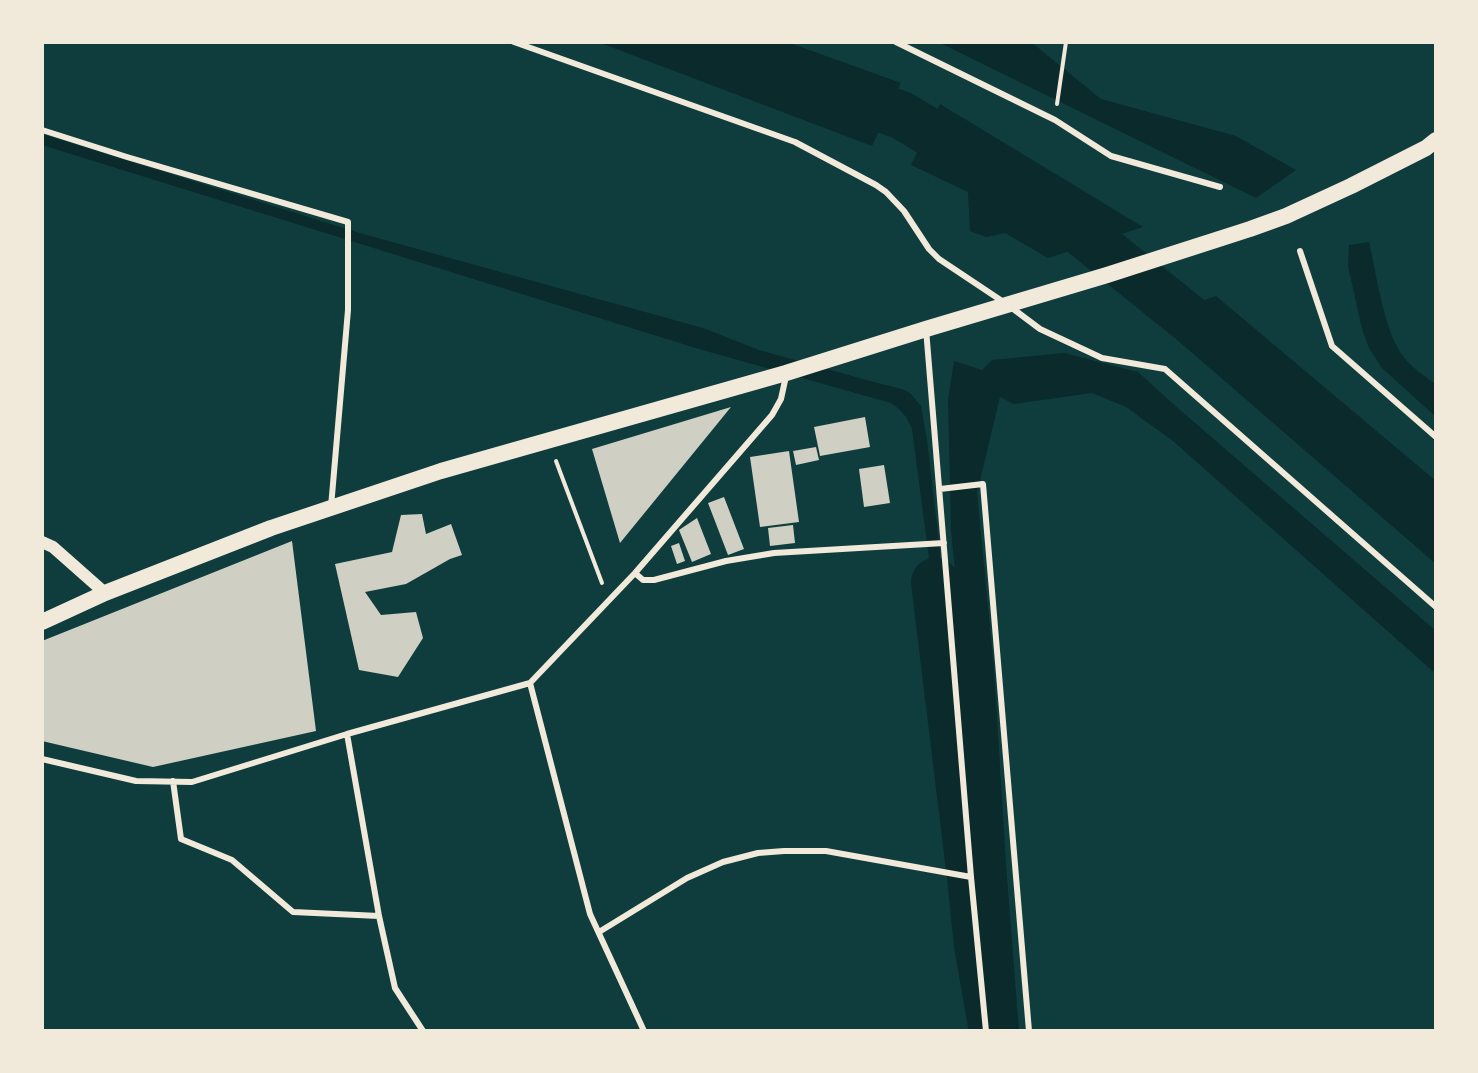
<!DOCTYPE html>
<style>
body{margin:0}
#map{position:relative;width:1478px;height:1073px;overflow:hidden;background:#0f3d3e;font-family:Manrope,sans-serif}
canvas{display:block}
.frame{position:absolute;inset:0;border:44px solid #f1e9da;pointer-events:none}
</style>
<div id="map">
<canvas width="1478" height="1073"></canvas>
<div class="frame"></div>
</div>
<script>
const ctx = document.querySelector('canvas').getContext('2d');
ctx.lineJoin = 'round';
function fillPath(path, color) { ctx.fillStyle = color; ctx.fill(path, 'evenodd'); }
function stroke(path, color, width, dash) { ctx.strokeStyle = color; ctx.lineWidth = width; ctx.lineCap = dash ? 'butt' : 'round'; ctx.setLineDash(dash || []); ctx.stroke(path); }
const water = new Path2D(`
 M598,42H787L901,83L872,146Z
 M938,42H1031L1101,99L1236,136L1296,170L1256,198Z
 M940,104L1143,227L1048,258L1005,233L986,237L970,231L968,192L911,165Z
 M42,134L363,234L703,328L759,350L870,381L902,389L910,393L921,406L927,440L938,534L954,701L936,611L912,429C907,417 902,410 891,403L699,349L42,145Z
 M1369,242C1377,275 1384,337 1407,361C1415,370 1427,377 1436,385V417L1382,368L1369,348L1362,329L1348,266L1349,245Z
 M1216,296L1436,481V564L1152,318Z
 M1064,353L1138,372L1172,403L1436,631V674L1173,441L1126,407L1092,393L1014,404L1000,397L977,493L994,669L1006,864L1019,1031H998L951,529L948,400L954,361L982,370L992,360Z`);
const stream = new Path2D(`
 M961,803L963,860
 M964,887L973,1031`);
const river = new Path2D(`
 M708,42L903,116L985,166
 M1044,202L1228,350
 M935,582L971,877L978,945L993,1031`);
const building = new Path2D(`
 M731,407L620,543L592,449Z
 M865,417L870,447L820,456L814,427Z
 M816,447L819,460L796,465L793,451Z
 M789,451L799,522L760,527L750,457Z
 M884,465L890,503L864,507L859,469Z
 M724,497L744,549L728,555L708,503Z
 M422,514L426,534L451,524L462,555L450,559L406,584L365,592L381,615L416,612L423,638L398,677L359,670L335,564L392,552L401,515Z
 M697,518L711,554L692,562L679,530Z
 M793,525L795,543L770,546L768,528Z
 M292,541L316,731L153,767L42,741V641Z
 M679,543L685,561L677,564L671,546Z`);
const path = new Path2D(`
 M1057,104L1066,42
 M556,461L602,583`);
const minor = new Path2D(`
 M514,42L795,142L876,185L886,192L904,211L929,249L939,259L1008,305L1040,329L1102,358L1165,369L1436,607
 M896,42L1055,120L1111,156L1220,187
 M42,130L127,157L348,222V310L331,507
 M1300,251L1332,346L1436,437
 M926,329L971,877L986,1031
 M940,489L983,484L1029,1031
 M635,573L643,580H654L726,561L774,553L944,543
 M530,683L590,914L644,1031
 M347,734L379,916L395,988L423,1031
 M42,759L136,781L192,782L347,734L530,683L635,573L772,415L781,399L786,376
 M173,781L181,839L232,860L293,912L379,916
 M599,932L687,878L723,862L758,853L784,851H826L971,877`);
const secondary = new Path2D(`
 M42,542L53,547L105,593`);
const trunk = new Path2D(`
 M42,622L105,593L271,528L441,471L786,373L926,329L1107,275L1250,229L1286,216L1351,186L1426,148L1436,140`);
fillPath(water, '#0a2a2b');
stroke(stream, '#0a2a2b', 8);
stroke(river, '#0a2a2b', 48);
fillPath(building, '#cfcfc3');
stroke(path, '#f1e9da', 4);
stroke(minor, '#f1e9da', 6);
stroke(secondary, '#f1e9da', 12);
stroke(trunk, '#f1e9da', 16);
</script>
